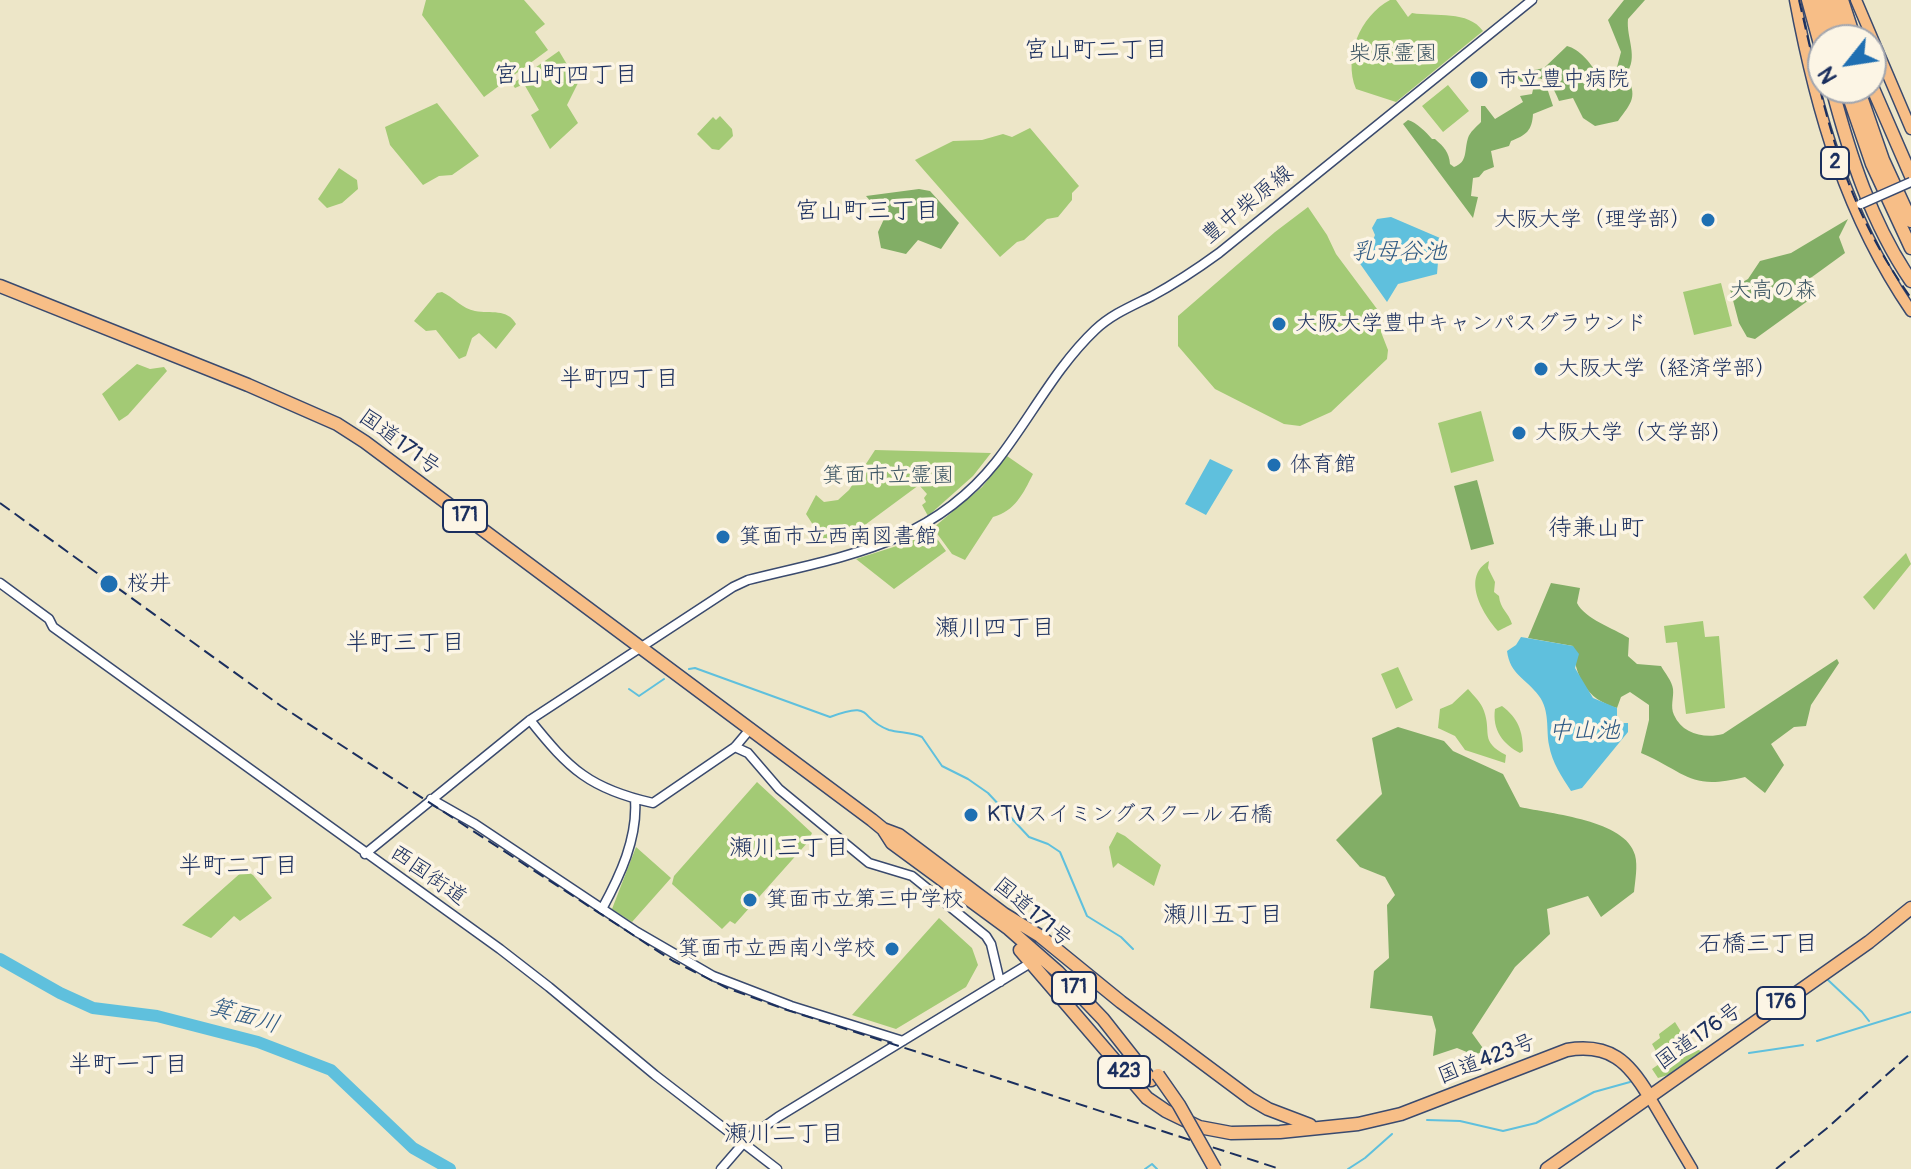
<!DOCTYPE html>
<meta charset="utf-8">
<style>
body{margin:0}
#map{position:relative;width:1911px;height:1169px;overflow:hidden;background:#ede6c8;font-family:Pangolin,sans-serif}
canvas{display:block}
.north{position:absolute;left:1807px;top:24px;width:80px;height:80px;box-sizing:border-box;background:#fcf5e5;border:2px solid #a2a6af;border-radius:50%;rotate:240deg;font-size:22px;font-weight:700;line-height:32px;text-align:center;color:#1b2f5e}
.north::after{content:'';display:block;margin:auto;width:28px;height:36px;background:#1f6fb2;clip-path:polygon(50% 0,100% 100%,50% 72%,0 100%)}
</style>
<div id="map">
<canvas width="1911" height="1169"></canvas>
<div class="north">N</div>
</div>
<script>
const ctx = document.querySelector('canvas').getContext('2d');
ctx.lineJoin = 'round';
function fillPath(path, color) { ctx.fillStyle = color; ctx.fill(path, 'evenodd'); }
function stroke(path, color, width, dash) { ctx.strokeStyle = color; ctx.lineWidth = width; ctx.lineCap = dash ? 'butt' : 'round'; ctx.setLineDash(dash || []); ctx.stroke(path); }
function write(font, color, halo, rows, align = 'center') {
  ctx.font = font + ' Pangolin,"Klee One",sans-serif'; ctx.lineWidth = 7; ctx.setLineDash([]); ctx.textBaseline = 'middle'; ctx.strokeStyle = halo; ctx.fillStyle = color; for (const [text, x, y, turn = 0] of rows) {
    ctx.save(); ctx.translate(x, y); ctx.rotate((+turn || 0) * Math.PI / 180); ctx.textAlign = isNaN(turn) ? turn : align; if (halo) ctx.strokeText(text, 0, 0); ctx.fillText(text, 0, 0); ctx.restore();
  }
}
const green = new Path2D(`
 M426,0H524L545,24L535,32L548,50L484,97L422,15Z
 M1390,0H1396L1408,17L1412,13C1436,17 1468,10 1483,31L1396,102L1356,89C1343,57 1360,16 1390,0Z
 M559,51L578,83L567,105L578,123L550,149L531,115L539,110L524,84L515,88L512,84Z
 M1448,85L1469,111L1443,132L1422,106Z
 M437,103L479,156L452,175L439,176L423,185L390,145L385,127Z
 M720,116L732,129L733,136L719,150L712,149L697,134L713,117L716,120Z
 M1030,128L1079,186L1072,193V200L1058,217L1047,219L1024,240L1017,242L1000,257L915,160L953,141L982,140L1003,134L1012,137Z
 M339,168L357,180L358,189L342,203L327,208L318,199Z
 M1308,207L1327,235L1336,254L1380,313L1381,332L1388,350L1387,359L1331,412L1300,426L1284,424L1215,389L1178,346V316L1275,232Z
 M1721,283L1732,326L1694,335L1683,292Z
 M442,292C453,297 463,309 475,311C491,314 507,308 516,324L496,349L479,333L472,338L466,356L459,359L436,330L426,331L414,321L437,293Z
 M137,364L150,369L164,367L167,371L128,415L119,421L102,394Z
 M1481,411L1494,461L1451,473L1438,423Z
 M875,450L991,453L973,476L928,516L922,505L926,502L924,498L927,494L919,485L854,533L852,539L826,545L806,514L816,495L824,502L838,500L849,490Z
 M1007,456L1033,474C1023,494 1015,511 993,517L965,560L952,554L933,528L982,487Z
 M930,529L946,551L894,589L856,559L906,543Z
 M1906,553L1911,564L1874,610L1863,597Z
 M1489,561L1488,568L1495,582L1494,592L1499,596C1500,609 1509,613 1512,624L1498,631C1482,613 1461,577 1489,561Z
 M1703,621L1705,637L1719,636L1725,708L1686,714L1677,642L1666,643L1664,626Z
 M1398,667L1413,700L1396,709L1381,674Z
 M1468,689C1474,696 1481,702 1484,711C1492,733 1479,741 1506,755L1505,763L1465,750L1455,736L1438,728L1440,709L1452,704Z
 M1502,706C1518,718 1523,731 1523,751L1520,753C1503,744 1492,730 1495,709Z
 M757,782L812,833L808,842L735,924L730,921L722,929L672,884L674,876Z
 M1117,832L1125,836L1161,865L1154,886L1118,863L1113,868L1109,847Z
 M636,847L671,878L632,922L612,909Z
 M244,870L253,875L272,898L240,921L234,916L211,938L182,925Z
 M939,918L972,948L978,965L966,987L896,1029L852,1015Z
 M1675,1022L1688,1043L1702,1052L1668,1075L1658,1078L1652,1069L1662,1062L1652,1044L1660,1038L1659,1034Z`);
const forest = new Path2D(`
 M1624,0H1645L1628,19C1626,38 1639,57 1626,74C1638,97 1632,102 1618,121L1595,126L1583,118L1573,98L1559,101C1552,82 1541,71 1521,83L1517,77L1520,73L1544,68L1567,46C1579,49 1591,63 1597,74L1606,68L1611,72L1616,71L1621,52L1608,20Z
 M1538,84L1547,88L1553,106L1533,114C1532,131 1526,135 1511,141L1509,146L1491,151L1494,167L1484,171L1479,177L1473,178L1471,196L1478,197L1473,218L1403,124L1408,120C1417,123 1425,131 1432,139H1435C1444,147 1449,152 1450,164L1454,167C1468,162 1464,151 1468,138C1470,132 1476,127 1481,122V106H1485L1495,119L1523,102L1520,96L1532,94L1534,85Z
 M919,189L930,191L959,223L941,249L918,240L906,254L881,248L878,232L884,219L870,210L872,203L866,196Z
 M1848,219L1839,237L1845,253L1801,285L1809,300L1755,339L1747,337L1739,323L1730,289L1748,279L1760,261L1791,253Z
 M1477,480L1494,544L1471,550L1454,486Z
 M1551,583L1580,588L1577,603C1585,619 1613,628 1629,638L1628,656L1637,664L1661,666C1665,673 1672,681 1673,689C1674,698 1670,706 1674,715C1682,734 1705,739 1723,734L1837,659L1839,663L1811,705L1806,726L1794,727L1771,744L1784,765L1765,793L1745,777C1689,791 1688,773 1641,753L1649,720V705L1630,692L1621,697L1617,708C1586,699 1575,677 1573,646L1528,638Z
 M1398,727L1444,741L1453,751L1503,774L1520,807C1551,814 1626,820 1635,855C1638,866 1635,881 1634,892L1601,917L1588,896L1547,909L1550,934L1515,967L1472,1033L1485,1051L1474,1055L1457,1048L1433,1056L1436,1030L1432,1016L1370,1008L1374,971L1389,958L1387,905L1395,895L1385,877L1360,867L1336,840L1382,794L1372,738Z`);
const water = new Path2D(`
 M1391,217L1440,238L1437,274L1398,284L1387,302L1356,258L1371,245L1375,235L1372,228L1377,219Z
 M1210,459L1233,470L1206,515L1185,504Z
 M1521,637L1573,646L1579,654L1575,668L1593,698L1617,708V719L1622,723H1628V732L1582,788L1571,791C1562,777 1552,763 1549,745C1546,729 1550,711 1539,696C1526,678 1510,675 1507,651L1516,645Z`);
const stream = new Path2D(`
 M689,669L695,668L830,717C875,700 858,719 889,730C900,733 911,732 922,737L942,766L968,779L988,793L1029,837L1048,844L1060,852L1087,916L1121,937L1133,949
 M629,689L639,696L664,679
 M1828,980L1862,1012L1869,1021
 M1817,1041L1911,1012
 M1749,1053L1803,1045
 M1427,1120L1460,1121L1503,1131L1536,1123L1594,1092L1630,1082
 M1145,1169L1152,1164L1157,1169
 M1348,1169L1365,1158L1392,1134`);
const river = new Path2D(`
 M0,959L60,993L93,1008L157,1016L258,1042L331,1070L413,1148L450,1169`);
const minor = new Path2D(`
 M0,583L49,619L53,627L500,949L549,987L655,1075L777,1169
 M530,720C569,769 590,789 653,803L735,747L751,728
 M735,747L748,753L779,789L869,863L912,876L986,936L991,944L1000,982
 M431,799L475,824L637,932L713,976L791,1006L903,1041
 M365,854L530,720L733,587L748,580C844,556 930,545 996,462C1030,419 1055,368 1095,330C1112,314 1132,306 1152,296C1176,283 1197,269 1219,253L1532,0
 M602,909C620,876 638,838 635,799
 M721,1169L747,1139L778,1117L1032,962`);
const major = new Path2D(`
 M1795,0C1816,112 1846,216 1911,311
 M1856,0L1911,129
 M1649,1096L1692,1169`);
const highway = new Path2D(`
 M1808,0L1823,55
 M1820,0L1831,40
 M1832,0L1843,40
 M1842,0L1855,40
 M1871,84L1911,176
 M1832,88C1850,156 1871,222 1911,281
 M1846,88L1872,164L1911,248
 M1858,88L1883,160L1911,221
 M0,286L248,385L337,424L365,442L872,820L883,829L892,843L1009,929L1058,972L1103,1019L1151,1080
 M883,829L899,835L1008,917
 M1004,914L1040,936L1121,1002L1251,1099L1268,1109L1310,1125
 M1020,950L1147,1098L1166,1111L1199,1127L1231,1133L1280,1132L1358,1124L1401,1114L1567,1050C1610,1043 1629,1062 1649,1096
 M1547,1169L1869,942L1911,908`);
const rail = new Path2D(`
 M1799,0C1826,114 1840,199 1911,298
 M0,503L281,706L673,961L727,988L784,1009L1280,1169
 M1776,1169L1826,1129L1911,1053`);
const minorBridge = new Path2D(`
 M1861,204L1911,182`);
const highwayBridge = new Path2D(`
 M1158,1075L1179,1105L1215,1169`);
const markers = [
 [1479,80,10,"#1f6fb2"],
 [1708,220,8,"#1f6fb2"],
 [1279,324,8,"#1f6fb2"],
 [1541,369,8,"#1f6fb2"],
 [1519,433,8,"#1f6fb2"],
 [1274,465,8,"#1f6fb2"],
 [723,537,8,"#1f6fb2"],
 [109,584,10,"#1f6fb2"],
 [971,815,8,"#1f6fb2"],
 [750,900,8,"#1f6fb2"],
 [892,949,8,"#1f6fb2"]
];
const shields = [
 [1835,163,28],
 [465,516,44],
 [1074,988,44],
 [1781,1003,48],
 [1124,1072,52]
];
const shieldNames = [
 ["2",1835,163],
 ["171",465,516],
 ["171",1074,988],
 ["176",1781,1003],
 ["423",1124,1072]
];
const parkNames = [
 ["柴原霊園",1393,54],
 ["大高の森",1773,291],
 ["箕面市立霊園",888,476]
];
const poiNames = [
 ["市立豊中病院",1497,80],
 ["大阪大学（理学部）",1692,220,"right"],
 ["大阪大学豊中キャンパスグラウンド",1295,324],
 ["大阪大学（経済学部）",1557,369],
 ["大阪大学（文学部）",1535,433],
 ["体育館",1290,465],
 ["箕面市立西南図書館",739,537],
 ["桜井",127,584],
 ["KTVスイミングスクール 石橋",987,815],
 ["箕面市立第三中学校",766,900],
 ["箕面市立西南小学校",876,949,"right"]
];
const streetNames = [
 ["豊中柴原線",1248,205,-39],
 ["国道171号",399,443,36],
 ["西国街道",428,876,35],
 ["国道171号",1032,913,40],
 ["国道176号",1699,1037,-35],
 ["国道423号",1487,1060,-21]
];
const neighbourhoodNames = [
 ["宮山町二丁目",1096,51],
 ["宮山町四丁目",566,76],
 ["宮山町三丁目",867,212],
 ["半町四丁目",619,380],
 ["待兼山町",1596,529],
 ["瀬川四丁目",995,629],
 ["半町三丁目",405,644],
 ["瀬川三丁目",789,849],
 ["半町二丁目",238,867],
 ["瀬川五丁目",1223,916],
 ["石橋三丁目",1758,945],
 ["半町一丁目",128,1066],
 ["瀬川二丁目",784,1135]
];
const waterNames = [
 ["乳母谷池",1399,253],
 ["中山池",1584,732],
 ["箕面川",244,1017,16]
];
fillPath(green, '#a3ca75');
fillPath(forest, '#82ae66');
fillPath(water, '#5fc0dd');
stroke(stream, '#5fc0dd', 2);
stroke(river, '#5fc0dd', 12);
stroke(minor, '#3a4a6e', 11);
stroke(major, '#3a4a6e', 13);
stroke(highway, '#3a4a6e', 15);
stroke(minor, '#fff', 8);
stroke(major, '#f7be87', 10);
stroke(highway, '#f7be87', 12);
stroke(rail, '#1b2f5e', 2, [12, 6]);
stroke(minorBridge, '#3a4a6e', 11, []);
stroke(highwayBridge, '#3a4a6e', 15, []);
stroke(minorBridge, '#fff', 8);
stroke(highwayBridge, '#f7be87', 12);
for (const [x, y, r, color] of markers) { const dot = new Path2D(); dot.arc(x, y, r, 0, 2 * Math.PI); ctx.fillStyle = color; ctx.fill(dot); stroke(dot, '#fcf5e5', 3); }
for (const [x, y, w] of shields) { const box = new Path2D(); box.roundRect(x - w / 2, y - 16, w, 32, 6); ctx.fillStyle = '#fcf5e5'; ctx.fill(box); stroke(box, '#1b2f5e', 2); }
write('bold 20px', '#1b2f5e', null, shieldNames);
write('22px', '#3d5664', '#fcf5e5', parkNames);
write('22px', '#1b2f5e', '#fcf5e5', poiNames, 'left');
write('22px', '#1b2f5e', '#fcf5e5', streetNames);
write('24px', '#1b2f5e', '#fcf5e5', neighbourhoodNames);
write('italic 24px', '#2f5a84', '#fcf5e5', waterNames);
</script>
